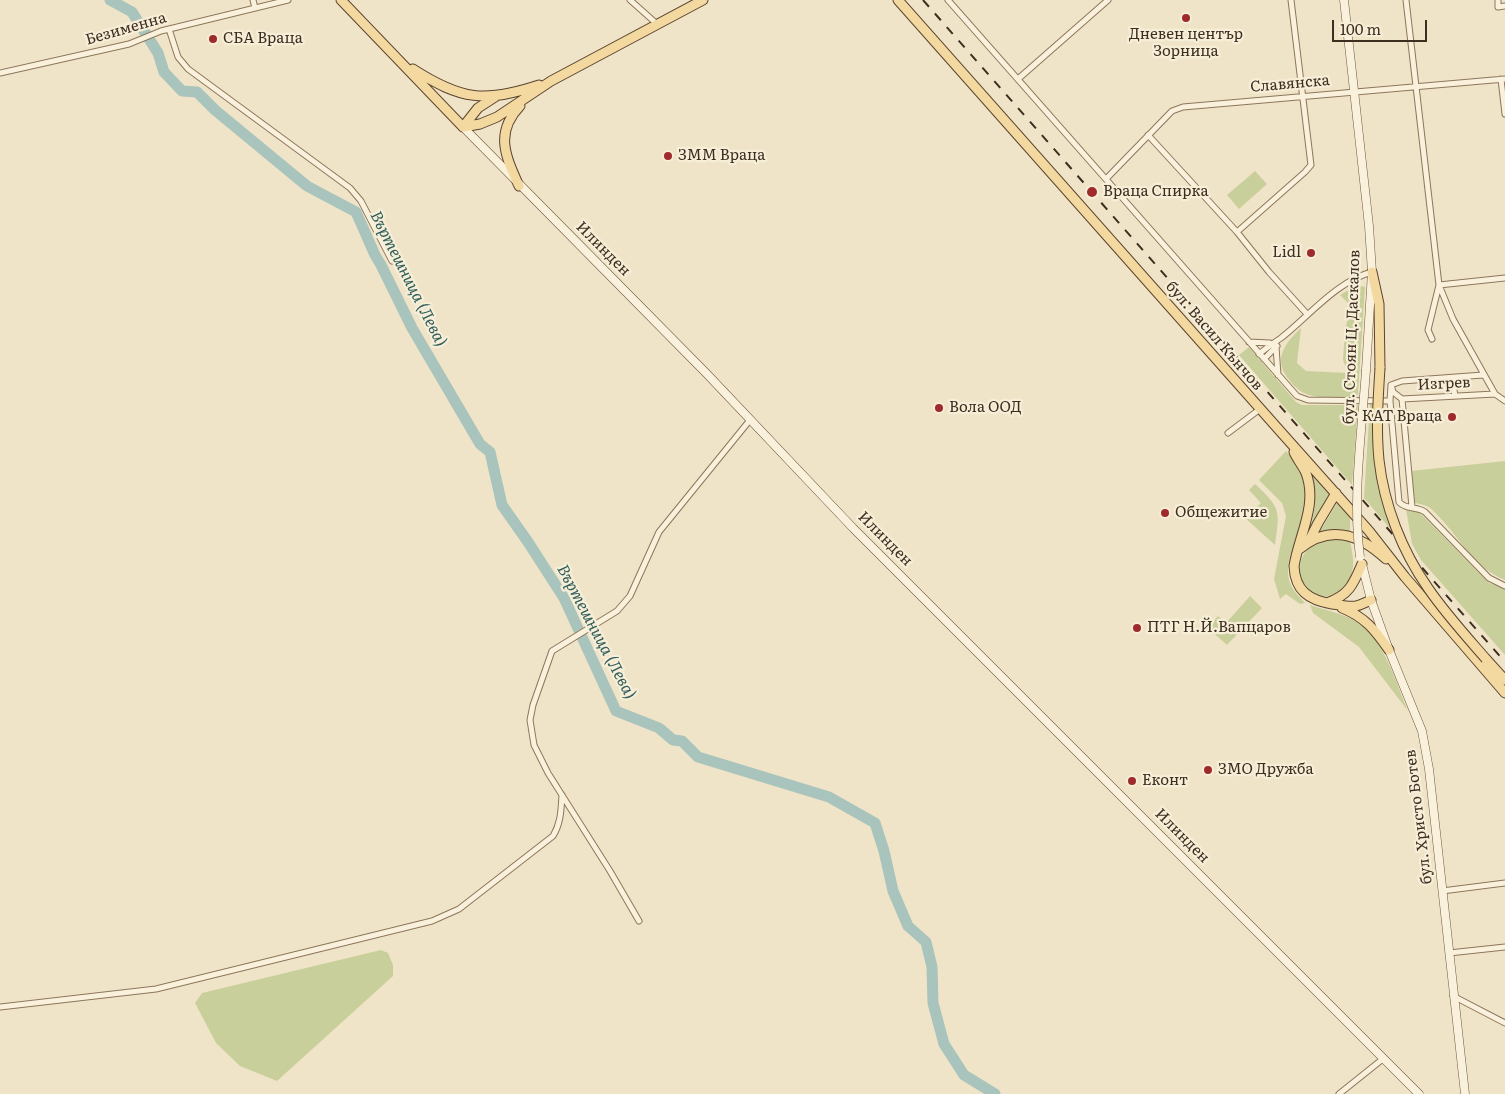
<!DOCTYPE html>
<meta charset="utf-8">
<style>
body{margin:0}
#map{position:relative;width:1505px;height:1094px;overflow:hidden;background:#f0e4c8;font-family:Literata,serif}
canvas{display:block}
.scale{position:absolute;left:1332px;top:20px;width:95px;height:22px;box-sizing:border-box;border:2px solid #3d2e20;border-top:0;padding-left:6px;font-size:15px;line-height:18px;white-space:nowrap;color:#3d2e20;-webkit-text-stroke:4px #f7eed8;paint-order:stroke}
</style>
<div id="map">
<canvas width="1505" height="1094"></canvas>
<div class="scale">100 m</div>
</div>
<script>
const ctx = document.querySelector('canvas').getContext('2d');
ctx.lineJoin = 'round';
function fillPath(path, color) { ctx.fillStyle = color; ctx.fill(path, 'evenodd'); }
function stroke(path, color, width, dash) { ctx.strokeStyle = color; ctx.lineWidth = width; ctx.lineCap = dash ? 'butt' : 'round'; ctx.setLineDash(dash || []); ctx.stroke(path); }
function write(font, color, halo, rows, align = 'center') {
  ctx.font = font + ' Literata,serif'; ctx.lineWidth = 4.5; ctx.setLineDash([]); ctx.textBaseline = 'middle'; ctx.strokeStyle = halo; ctx.fillStyle = color; for (const [text, x, y, turn = 0] of rows) {
    ctx.save(); ctx.translate(x, y); ctx.rotate((+turn || 0) * Math.PI / 180); ctx.textAlign = isNaN(turn) ? turn : align; if (halo) ctx.strokeText(text, 0, 0); ctx.fillText(text, 0, 0); ctx.restore();
  }
}
const green = new Path2D(`
 M1255,171L1267,184L1239,209L1227,195Z
 M1357,285L1365,287L1358,395L1356,397C1341,397 1323,399 1309,395C1301,393 1295,387 1290,381C1272,360 1284,344 1301,328L1297,363L1306,371L1348,373L1343,360L1345,330L1351,306L1340,295Z
 M1249,347L1296,402L1302,405H1358L1352,485L1239,355Z
 M1370,403L1375,404L1393,532L1364,498Z
 M1286,451C1309,477 1310,501 1299,533C1293,549 1283,567 1291,585C1294,592 1300,597 1305,603L1300,604L1286,594L1280,599L1274,579L1286,516L1282,503L1259,480Z
 M1505,461V580C1471,567 1456,530 1430,508C1426,505 1420,504 1415,503L1411,471Z
 M1307,468L1331,495L1307,537C1316,513 1319,492 1307,468Z
 M1255,484C1281,508 1280,511 1275,545L1245,518L1261,503L1249,490Z
 M1337,503L1350,517V534L1320,535L1319,533Z
 M1406,509L1420,513L1489,583L1505,588V655L1421,560L1412,544Z
 M1339,538L1350,541C1352,551 1355,563 1352,572C1342,618 1283,592 1303,556C1310,543 1325,539 1339,538Z
 M1250,596L1262,608L1227,645L1208,628L1218,616L1226,623Z
 M1310,605C1324,610 1341,613 1354,620C1383,635 1396,683 1408,711L1359,647L1313,613Z
 M381,950L388,953L393,965V976L277,1081L240,1066L216,1043L195,1003L202,993Z`);
const river = new Path2D(`
 M110,0L132,12L158,53L164,72L182,91L197,92L215,110L307,186L356,212L375,255L381,265L412,328L480,444L490,452L502,505L528,542L564,598L616,711L659,728L673,740L682,741L698,757L829,797L875,823L884,851L893,891L908,926L926,942L932,967L933,1003L944,1044L964,1075L995,1094`);
const street = new Path2D(`
 M253,0L255,8
 M630,0L657,24
 M948,0L1297,396L1308,400L1390,401L1399,502C1406,510 1417,506 1425,512L1489,578L1505,586
 M1406,0L1439,285L1453,319L1495,394
 M1498,0V7L1505,6
 M169,29L178,57L188,69L350,188L361,201L392,261
 M0,73L129,44L161,31L288,0
 M1018,79L1108,0
 M1501,79L1505,114
 M1148,135L1237,232L1305,172L1311,165L1291,0
 M1106,179L1172,111L1183,107L1505,79
 M1237,232L1269,272L1307,314
 M1432,339L1428,330L1439,285L1505,278
 M1249,342L1270,343
 M1276,347L1278,375
 M1259,354C1266,348 1274,343 1281,338C1309,316 1337,281 1372,272
 M1264,359L1277,346
 M1452,378L1455,396
 M1391,385L1393,392L1402,399L1495,394L1505,401
 M1402,399L1412,507
 M1390,401L1391,385L1402,381L1483,375
 M1228,433L1260,409
 M1442,891L1505,883
 M639,921L610,871L548,773L534,745L530,720L533,705L552,651L617,611L630,596L659,532L750,420
 M1449,953L1505,947
 M1453,996L1505,1023
 M0,1007L156,989L432,921L459,909L553,836C561,823 561,810 562,795
 M1339,1094L1384,1058`);
const secondary = new Path2D(`
 M1344,0L1369,226L1372,272L1366,370
 M463,127L707,374L853,528L1419,1094
 M1362,564L1371,600L1389,650L1422,731L1429,769L1465,1094`);
const primary = new Path2D(`
 M341,0L463,127
 M898,0L1280,431L1369,531L1405,577L1505,693
 M413,69C461,100 485,103 539,85
 M463,127L480,124L497,117L551,81L703,0
 M463,127L478,108L495,97
 M519,186C506,157 494,133 520,106
 M1372,272L1379,304L1380,368
 M1294,452C1297,459 1303,466 1306,473C1318,505 1299,535 1294,566C1295,591 1309,600 1332,604C1340,605 1348,607 1356,606C1361,605 1366,602 1371,600
 M1309,541L1318,523L1336,493
 M1298,550C1329,524 1358,533 1386,559
 M1327,603C1349,595 1353,585 1362,564
 M1342,608C1365,617 1375,630 1389,650
 M1486,659L1505,680`);
const rail = new Path2D(`
 M923,0L1505,662`);
const secondaryBridge = new Path2D(`
 M1360,557C1352,499 1362,429 1366,370`);
const primaryBridge = new Path2D(`
 M1380,368C1378,399 1376,430 1379,460C1384,505 1402,551 1428,588C1445,613 1466,636 1486,659`);
const markers = [
 [1186,18,5,"#9e2a2b"],
 [213,39,5,"#9e2a2b"],
 [668,156,5,"#9e2a2b"],
 [1092,192,6,"#9e2a2b"],
 [1311,253,5,"#9e2a2b"],
 [939,408,5,"#9e2a2b"],
 [1452,417,5,"#9e2a2b"],
 [1165,513,5,"#9e2a2b"],
 [1137,628,5,"#9e2a2b"],
 [1208,770,5,"#9e2a2b"],
 [1132,781,5,"#9e2a2b"]
];
const streetNames = [
 ["Безименна",126,29,-16],
 ["Славянска",1290,84,-5],
 ["Илинден",603,249,45],
 ["бул. Васил Кънчов",1214,336,49],
 ["бул. Стоян Ц. Даскалов",1352,337,-88],
 ["Изгрев",1444,384,-3],
 ["Илинден",885,539,45],
 ["бул. Христо Ботев",1419,817,-97],
 ["Илинден",1182,836,45]
];
const poiNames = [
 ["Дневен център",1186,35,"center"],
 ["Зорница",1186,52,"center"],
 ["СБА Враца",223,39],
 ["ЗММ Враца",678,156],
 ["Враца Спирка",1103,192],
 ["Lidl",1301,253,"right"],
 ["Вола ООД",949,408],
 ["КАТ Враца",1442,417,"right"],
 ["Общежитие",1175,513],
 ["ПТГ Н.Й.Вапцаров",1147,628],
 ["ЗМО Дружба",1218,770],
 ["Еконт",1142,781]
];
const waterNames = [
 ["Въртешница (Лева)",408,279,63],
 ["Въртешница (Лева)",596,632,62]
];
fillPath(green, '#c9cf9b');
stroke(river, '#a9c4bc', 11);
stroke(street, '#8d765c', 7);
stroke(secondary, '#6f573f', 9);
stroke(primary, '#5b4430', 11);
stroke(street, '#faf1dc', 5);
stroke(secondary, '#faf1dc', 8);
stroke(primary, '#f3d9a0', 9);
stroke(rail, '#3d2e20', 2, [9, 9]);
stroke(secondaryBridge, '#6f573f', 9, []);
stroke(primaryBridge, '#5b4430', 11, []);
stroke(secondaryBridge, '#faf1dc', 8);
stroke(primaryBridge, '#f3d9a0', 9);
for (const [x, y, r, color] of markers) { const dot = new Path2D(); dot.arc(x, y, r, 0, 2 * Math.PI); ctx.fillStyle = color; ctx.fill(dot); stroke(dot, '#f7eed8', 2); }
write('15px', '#3d2e20', '#f7eed8', streetNames);
write('15px', '#3d2e20', '#f7eed8', poiNames, 'left');
write('italic 16px', '#2f5d5a', '#f7eed8', waterNames);
</script>
